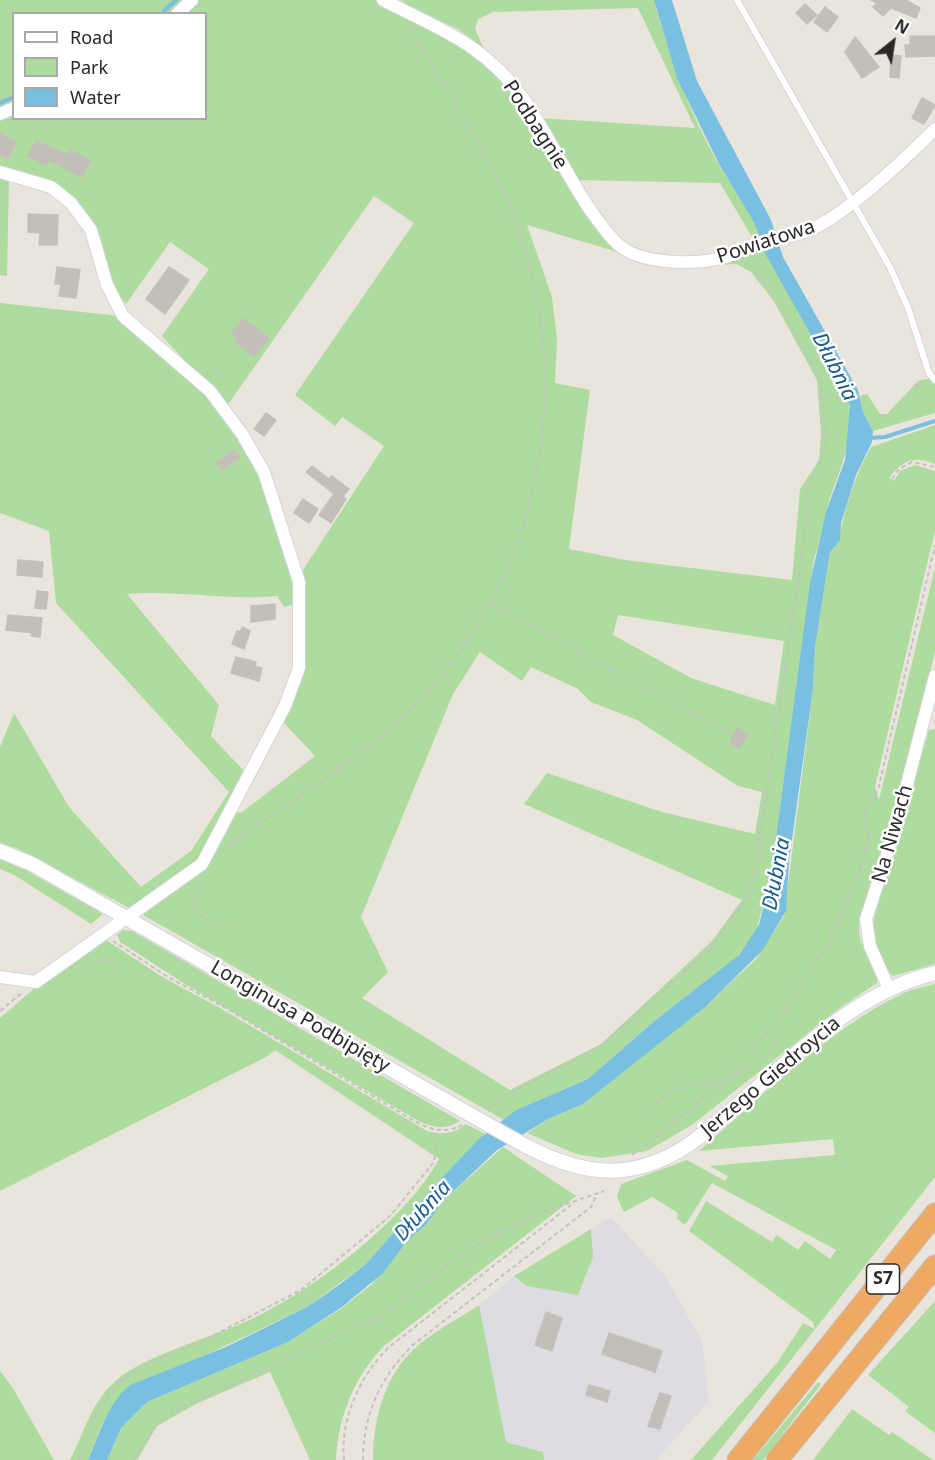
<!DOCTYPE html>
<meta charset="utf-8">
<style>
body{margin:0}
#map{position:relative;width:935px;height:1460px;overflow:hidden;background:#eae5dc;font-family:"Noto Sans",sans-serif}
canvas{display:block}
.legend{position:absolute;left:12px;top:12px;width:195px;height:108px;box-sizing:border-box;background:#fff;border:2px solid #a9a9a9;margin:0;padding:8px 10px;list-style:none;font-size:18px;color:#292929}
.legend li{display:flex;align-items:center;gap:12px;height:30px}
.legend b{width:30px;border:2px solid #a9a9a9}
.north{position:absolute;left:863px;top:12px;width:60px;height:60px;-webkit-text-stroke:4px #fff;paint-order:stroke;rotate:30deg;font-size:16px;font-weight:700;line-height:24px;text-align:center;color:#292929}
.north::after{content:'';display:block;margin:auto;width:21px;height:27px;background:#292929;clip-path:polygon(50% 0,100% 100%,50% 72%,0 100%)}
</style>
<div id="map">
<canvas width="935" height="1460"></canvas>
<ul class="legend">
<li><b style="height:8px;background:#fff"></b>Road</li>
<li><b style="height:16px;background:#aedb9e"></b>Park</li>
<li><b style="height:16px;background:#79bfe2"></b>Water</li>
</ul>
<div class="north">N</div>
</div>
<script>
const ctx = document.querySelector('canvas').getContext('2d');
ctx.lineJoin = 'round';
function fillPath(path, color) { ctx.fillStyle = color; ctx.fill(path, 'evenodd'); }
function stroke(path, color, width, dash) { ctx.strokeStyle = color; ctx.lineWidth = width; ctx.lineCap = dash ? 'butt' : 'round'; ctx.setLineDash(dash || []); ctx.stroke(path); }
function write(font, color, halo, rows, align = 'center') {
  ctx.font = font + ' "Noto Sans",sans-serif'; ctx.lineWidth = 5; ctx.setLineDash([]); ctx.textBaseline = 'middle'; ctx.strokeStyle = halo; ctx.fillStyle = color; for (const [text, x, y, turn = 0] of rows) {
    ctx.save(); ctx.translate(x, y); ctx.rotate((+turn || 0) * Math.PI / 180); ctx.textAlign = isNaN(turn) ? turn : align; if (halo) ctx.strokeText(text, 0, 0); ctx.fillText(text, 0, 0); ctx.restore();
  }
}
const industrial = new Path2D(`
 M611,1217L666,1277L702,1341L709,1401L656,1460H544L543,1452L506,1442L479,1305L514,1276Z`);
const green = new Path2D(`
 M0,0H184L169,13L14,14L13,104L0,110Z
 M196,0H375L477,55L512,91L628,255L527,225L552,297L557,338L555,383L590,390L569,549L625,560L792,580L800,489L819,460L821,433L817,380L773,300L751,272L736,264L694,266L763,246L848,398C858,441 835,475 826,513C822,529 819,544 814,559L771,875L756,932L735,959L652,1023L588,1079L516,1110L504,1120L143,915L156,901L207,866L236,812L241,813L315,756L282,721L305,661L301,573L384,446L342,417L335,426L295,395L414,223L374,196L227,406L162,336L209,269L170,242L126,304L111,284L78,204L0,168V117L13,111L14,118H206V14L181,13ZM618,615L784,641L775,705L691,678L613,635ZM480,652L522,681L531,667L578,689L591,702L637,720L738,786L762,792L755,834L662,812L547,773L524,804L742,900L712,941L601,1044L510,1090L362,998L388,972L361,917L453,694Z
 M401,0H654C669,56 689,112 718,163C732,188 753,211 761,239L755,242L720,183L574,180L540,118L695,128L638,8L493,12L478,19L475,29L484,49L458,29L409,7Z
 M0,176L9,177L7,276L0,275Z
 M0,303L119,316L194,382L216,405L253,461L295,584V604L284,607L277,596C227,601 177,590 127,594L219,705L211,736L244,771L199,863L131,909L16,848L0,843V747L14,713L69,807L141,887L191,851L229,792L56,603L49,531L0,513Z
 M935,377V413L873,431L863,412L860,396L867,394L880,414H887L918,381Z
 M935,425V464C915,455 902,460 889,478L894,481L900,471L915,465L935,471V530L875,787L879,800L935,567V650L920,718L870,893C854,924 856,935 872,965C875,971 878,976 877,983L837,1010L692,1125L647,1151L602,1158L576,1154L527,1133L550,1118L583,1104L713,999L756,959L784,916L813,689L815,647L830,552C841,538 841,525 846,509C852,487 860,467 871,447Z
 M935,729V964L893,976C878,962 872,937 874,918L929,730Z
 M0,859L24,869L103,914L91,924L16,876L0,869Z
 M123,930L132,931L460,1121C445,1130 436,1128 420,1122L185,984L120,942L117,935Z
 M106,940L164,978L222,1009L427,1131C444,1135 453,1134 466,1124L485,1134L436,1184L366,1264L307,1307L118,1397L101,1426L88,1460H70C86,1430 90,1402 118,1379C142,1358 207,1338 238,1325C304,1298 405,1222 439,1159L275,1050L266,1057L0,1191V1018L36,987Z
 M935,984V1177L712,1460H691L777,1363L803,1323L815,1329L813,1322L689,1231L706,1201L772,1242L777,1235L798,1250L805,1241L830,1259L836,1250L712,1183L685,1225L677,1219L678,1213L652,1197L624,1212L617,1197L621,1184L687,1160L725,1181L728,1176L709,1166L835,1155L833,1139L699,1151C759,1099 829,1029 900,995C910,989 923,987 935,984Z
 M503,1147L576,1196L384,1346C354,1377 338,1417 336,1460H310L270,1372L198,1403L157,1426L137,1460H107L121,1428L147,1402L288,1342L342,1308L371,1285L407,1241L425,1226L444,1200Z
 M591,1229L593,1257L578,1295L527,1286L514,1276Z
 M935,1301V1433L905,1411L909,1407L868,1375Z
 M479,1305L506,1442L543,1452L544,1460H373C373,1422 383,1381 410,1353C428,1334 457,1320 479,1305Z
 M0,1371L11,1385L54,1460H0Z
 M818,1382L821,1384L763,1460H753Z
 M852,1409L889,1435L892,1432L933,1460H813Z`);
const water = new Path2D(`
 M654,0H672L697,81L771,220L783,257L858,390L863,412L873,431L872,442L856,475L841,523L840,540L830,552L815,647L813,689L789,861L786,911L762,951L705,1007L583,1104L550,1118L497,1150L444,1200L425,1226L407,1241L383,1273L342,1307L288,1342L147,1402L121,1428L107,1460H88C100,1433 107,1404 130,1385L226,1347L307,1307L339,1285L366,1264L436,1184L479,1139L516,1110L588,1079L652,1023L739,955L759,925L771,875L810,583L826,512L845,460L850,406L835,372L821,353L766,255L755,224L719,164L677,78Z`);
const stream = new Path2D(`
 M161,14L176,0
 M0,103L14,97
 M869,438L885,437L935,421`);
const building = new Path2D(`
 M871,0H906L920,8L916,18L891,8L883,16L873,7L877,3Z
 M805,4L817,15L807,24L796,13Z
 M825,7L838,17L827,32L814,22Z
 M910,36H935V56L906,57L905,45H910Z
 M855,37L879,67L862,78L845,52Z
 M891,55L901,56L899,78L890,77Z
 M922,98L935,105L924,124L912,118Z
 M0,133L16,142L8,159L0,155Z
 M36,141L68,155L71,150L91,161L82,177L49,160L46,165L27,156Z
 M28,214L58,215L57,245H39L40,233L28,232Z
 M57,267L80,270L76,298L59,296L61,284H55Z
 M169,267L189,280L165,314L146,299Z
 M243,318L269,338L254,357L235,342L237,339L231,334Z
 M266,413L276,420L264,436L254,429Z
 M234,450L240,458L222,470L216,462Z
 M312,466L329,479L332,476L349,489L343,496L346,499L331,523L319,515L334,494L306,472Z
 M303,499L318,509L309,523L294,513Z
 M18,560L43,562L42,577L17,575Z
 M37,591L48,592L46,609L35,608Z
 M275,604V619L251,622V606Z
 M8,615L42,618L40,637L31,636L32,633L6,630Z
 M242,627L250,631L244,649L232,644L237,631L240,632Z
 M236,657L256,662L255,666L262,668L259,681L231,673Z
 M737,728L748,734L740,748L729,742Z
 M546,1312L562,1318L552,1351L535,1345Z
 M609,1333L662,1351L655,1372L602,1354Z
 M589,1385L610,1391L607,1402L586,1395Z
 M660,1393L671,1396L660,1429L648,1426Z`);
const path = new Path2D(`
 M915,386L923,381
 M892,479L899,469L912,462L935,467
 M489,603L733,734
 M226,847C288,803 356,762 411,708C540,583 578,388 515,221C489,152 445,89 409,26
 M200,880L193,904C199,922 222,924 238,928
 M113,941L168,977L224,1007L416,1122C432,1130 445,1134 462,1125
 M77,969L104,959L119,965
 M0,1011L23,992
 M730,1078L762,1059L781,1042
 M650,1107L675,1089L724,1080
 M487,1109L512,1092L600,1047L711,948L745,900L760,863V833L798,583L805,530V495L824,454L826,437L820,378L778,303L748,261
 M632,1155C730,1081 797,1019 846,903C853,886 868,852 868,833C868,826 864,819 865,811L878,790L935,545
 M79,1460L97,1412L121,1381L150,1363L195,1345L301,1290L390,1216L434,1162L436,1145L432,1130
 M133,1460L158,1422L174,1411L383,1315L461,1255L496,1234L546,1211L604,1191
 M344,1460C340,1420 359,1377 388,1348L571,1205
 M363,1460C363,1414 381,1376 414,1344L591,1207L597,1194`);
const service = new Path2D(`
 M737,0L891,269L908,308L929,373L935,380`);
const minor = new Path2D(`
 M383,0C441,30 483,43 523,98C548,134 566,175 591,211C600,223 608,236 620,246C642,264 694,265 721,258C735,255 746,247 759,243C780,237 801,236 820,225C857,204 904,160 935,129
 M177,14L192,0
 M0,114L14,108
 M0,172L51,187L71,203L91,230L107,285L123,316L210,391L242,434L264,472L299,582V668L285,706L202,864L36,982L0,977
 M889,989L870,946L866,919L896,827L935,676`);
const tertiary = new Path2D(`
 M0,851L32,864L448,1102
 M526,1146C555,1161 589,1174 622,1170C672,1165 707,1132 743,1100C801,1050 857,992 935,973`);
const motorway = new Path2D(`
 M738,1460L935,1214
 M777,1460L935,1266`);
const tertiaryBridge = new Path2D(`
 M448,1102L526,1146`);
const shields = [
 [883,1279,33]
];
const shieldNames = [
 ["S7",883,1279]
];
const streetNames = [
 ["Podbagnie",535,125,57],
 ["Powiatowa",766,242,-18],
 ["Na Niwach",893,834,-74],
 ["Longinusa Podbipięty",300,1017,30],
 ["Jerzego Giedroycia",771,1077,-40]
];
const waterNames = [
 ["Dłubnia",834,367,63],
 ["Dłubnia",777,874,-79],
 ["Dłubnia",423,1211,-48]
];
fillPath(industrial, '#dedce3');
fillPath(green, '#aedb9e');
fillPath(water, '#79bfe2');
stroke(stream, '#79bfe2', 4);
fillPath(building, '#c2bfb9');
stroke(building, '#c5c1b6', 1.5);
stroke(service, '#d2d3e0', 8);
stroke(minor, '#d2d3e0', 14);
stroke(tertiary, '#d2d3e0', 16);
stroke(motorway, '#c3c3c3', 23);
stroke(path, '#c3c3c3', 2, [4.5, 3]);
stroke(service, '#fff', 6);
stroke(minor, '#fff', 12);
stroke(tertiary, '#fff', 14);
stroke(motorway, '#eea963', 21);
stroke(tertiaryBridge, '#d2d3e0', 16, []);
stroke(tertiaryBridge, '#fff', 14);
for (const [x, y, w] of shields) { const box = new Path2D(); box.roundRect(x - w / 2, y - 15, w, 30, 4.5); ctx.fillStyle = '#fff'; ctx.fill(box); stroke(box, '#292929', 1.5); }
write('bold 18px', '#292929', null, shieldNames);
write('20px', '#292929', '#fff', streetNames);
write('italic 21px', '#1a5d8c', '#fff', waterNames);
</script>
